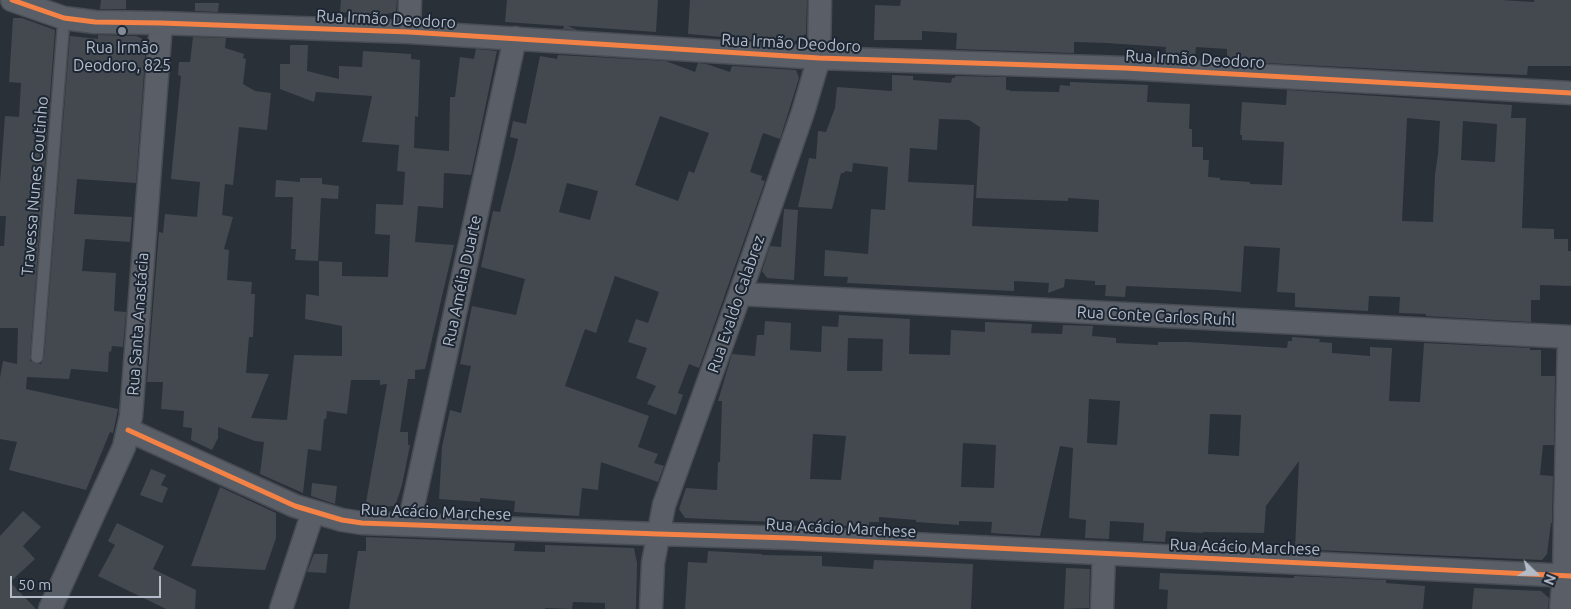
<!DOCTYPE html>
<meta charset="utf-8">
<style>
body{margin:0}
#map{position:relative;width:1571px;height:609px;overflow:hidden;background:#2a3038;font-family:Ubuntu,sans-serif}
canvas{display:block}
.north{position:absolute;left:1511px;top:549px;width:50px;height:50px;-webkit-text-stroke:4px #1d2633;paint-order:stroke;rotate:112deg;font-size:14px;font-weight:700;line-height:20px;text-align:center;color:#b4bcc9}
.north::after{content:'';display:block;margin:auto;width:18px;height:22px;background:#b4bcc9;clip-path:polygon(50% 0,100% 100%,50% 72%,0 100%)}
.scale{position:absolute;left:10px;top:576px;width:151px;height:22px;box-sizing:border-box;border:2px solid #b4bcc9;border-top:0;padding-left:6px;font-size:15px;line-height:18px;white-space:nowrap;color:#b4bcc9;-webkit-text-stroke:4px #1d2633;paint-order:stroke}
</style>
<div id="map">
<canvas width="1571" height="609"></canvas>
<div class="north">N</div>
<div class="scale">50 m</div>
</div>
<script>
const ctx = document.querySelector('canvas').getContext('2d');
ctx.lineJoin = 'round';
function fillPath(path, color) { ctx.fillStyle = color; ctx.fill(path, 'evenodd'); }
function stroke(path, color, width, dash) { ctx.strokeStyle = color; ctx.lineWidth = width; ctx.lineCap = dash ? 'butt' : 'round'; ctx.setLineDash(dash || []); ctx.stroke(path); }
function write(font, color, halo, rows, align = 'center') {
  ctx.font = font + ' Ubuntu,sans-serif'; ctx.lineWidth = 4; ctx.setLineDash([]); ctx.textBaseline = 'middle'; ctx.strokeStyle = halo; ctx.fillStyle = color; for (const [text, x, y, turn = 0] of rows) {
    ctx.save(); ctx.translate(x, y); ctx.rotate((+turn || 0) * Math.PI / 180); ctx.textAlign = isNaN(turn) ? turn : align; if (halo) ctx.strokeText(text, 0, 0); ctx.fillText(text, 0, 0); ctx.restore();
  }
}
const building = new Path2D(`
 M101,0H126V9H100Z
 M341,0H397L396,12L381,15L340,12Z
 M507,0H658L656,32L571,26H568L577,30L563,29L564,26L505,22Z
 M690,0H807L806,34L792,43L688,34Z
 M901,0H1501L1534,2V0H1571V66H1528L1527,75L1422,71L1227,61V49L1196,47L1195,59L1165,57L1166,47L1106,43L1074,42V53L956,49L957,33L922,31V40H874L875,5L900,6Z
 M195,3H219L218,12L195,11Z
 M13,18H22L55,30L30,356V361L36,364H41L44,358L70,36L98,39V35L136,36L141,38L146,45L136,183L77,179L74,214L132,217L130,242L85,239L82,271L116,273L114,311L126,312L123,347L112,346L111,352L109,351L108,372L71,369L69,379L27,377L26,389L118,409L113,433L110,432L86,490L9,470L17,442L0,439V378L3,361L17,364L18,328H0V246H4L6,216H0V183L5,116L19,117L21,83L9,82Z
 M193,37L226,38L225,48L244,54L243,58L246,59L243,84L255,91L271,93L267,130L239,127L233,185L225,184L222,215L233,217L224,249L229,250L227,280L252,282L251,294H255L253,337H249L246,373L269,374L251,418L287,420L294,355L342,356V326L305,319L306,294L319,296V261L342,262V276L388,277L390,235L375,234L376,204L403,205L405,172L397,171L399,145L362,142L372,96L316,92L314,102L280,89V64H290V45H308L307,71L339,79V66L362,67L363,51L411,54V59L420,60L418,117L415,116L414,148L449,151L450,97H455L460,57L474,59L476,49L497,51L471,175L444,173L443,208L418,206L415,242L454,245L425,369L415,370V379H408L400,432H408V445H410L402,485L395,506L365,508L387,384L380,385V380H351L347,414L327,411L326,419H324L321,451L308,449L303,493L260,474L264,442L255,441L218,427V438L212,450L191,440L192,428L183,427L184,411L161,409L163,382H147L159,232L163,233L165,214L197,217L200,182L171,179L181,76L178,75L179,62H190Z
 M558,55L666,61L695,72L698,63L706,64L730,72L732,66L796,70L799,78L780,139L763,133L750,172L762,176L761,180L765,181L699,368L689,364L678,393L683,395L676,415L647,404L656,386L636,378L647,348L628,342L636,319L648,323L659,292L615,276L596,333L585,329L565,386L649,416L638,447L658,454L654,463L664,466L658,482L601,462L598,490L582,488L579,516L514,512L515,501L480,498V502L439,499L442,447L450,410L461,413L471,366L460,364L472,306L516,315L525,279L481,267L493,211L500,212L514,157L518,139L510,137L513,121L526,124L540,56L557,59ZM660,116L709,133L694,173L689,171L678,201L635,185ZM567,183L598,191L590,220L559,212Z
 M892,75L913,76V80L951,83L952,78H955V76L1006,77V90H1010V91L1059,92L1060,85L1070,86V82L1148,85L1147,102L1190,104L1189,129H1192V147H1203V160H1209L1208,177L1220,178V180L1250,182V184L1282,185L1284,142L1242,140V135H1240L1242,102L1286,105L1287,90L1512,105L1511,118H1526L1522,228L1554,229V239H1568V251H1571V286L1540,285V300H1531V322L1426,316V314L1399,313L1400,297L1369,296L1368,311L1295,307V293L1277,292L1280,248L1244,246L1241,292L1217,290L1126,286L1125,297L1105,296L1106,285H1095V281L1065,279L1064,287L1048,293L1049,283L1014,281V291L847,283L848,277L824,276L825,250L868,254L871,209L885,210L888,167L853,163L852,172L845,171L844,173H841L832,209L798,207L809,158L816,159L818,131L826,132L835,108L837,87L892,91ZM1407,118L1440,121L1438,154L1435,175L1433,222L1402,221ZM939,119L969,120L980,127L976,198L1068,201V198L1099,200L1098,232L972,226L974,185L908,182L910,148L937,150ZM1463,121L1497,124L1495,162L1461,160Z
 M300,178H322V184L339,186L338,199L321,198L318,261L295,260L296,249H291L293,197H275L276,180L300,182Z
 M784,209L798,210L794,280L767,278L762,271L770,246L781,247Z
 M839,315L910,319L909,354L950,355L951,330L985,332V322L1032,324L1031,333L1062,334L1063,325L1093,326L1092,336L1116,338V343L1158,345V342H1188L1287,348L1288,341H1292V337L1320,339L1319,342L1332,343V353L1370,356V347L1392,348L1389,401L1420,402L1424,343L1530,348V350H1541V376H1555L1554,445H1543L1540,475L1553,476L1552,523H1551L1547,554L1542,560L1295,549L1299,461L1266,506L1264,533L1203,532V533L1166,531L1165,542L1143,541L1144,523L1110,521L1109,539L1085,538L1086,520L1069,518L1073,448L1060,446L1040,536L991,533L992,522L959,521V525L916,522V520L879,517V522H869V527L807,524L808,521L775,520V522L685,518L679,509L686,488L717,490L718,462H720L722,401H718L732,354L755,356L757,335H764L765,321L791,323L790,350L821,352L822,326L838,327ZM848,338L883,339L882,371H847ZM1089,399L1120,401L1117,445L1087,443ZM1210,414L1241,415L1239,456L1208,454ZM813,434L846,436L841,480L810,479ZM963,443L996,445L994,488L961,487Z
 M151,469L166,475L161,485L168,488L162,503L140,495Z
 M312,483L337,486L335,504L311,496Z
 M220,487L276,513V538L265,570L191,566Z
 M23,511L41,527L23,546L35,559L10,582L36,609H0V536Z
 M117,523L164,546L153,569L196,590L195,609H166L98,576L115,545L108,541Z
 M366,537L515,543L514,551L545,552V545L634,548L637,563L636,609H605V603L573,602L572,609L545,608V609H349L358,551H366Z
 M708,551L762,554V555L822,556V566L873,569L874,560L973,564L971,609H685L688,562L707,563Z
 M314,554H328L326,573L307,572Z
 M1066,568L1090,569L1089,608L1064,609Z
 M1160,573L1294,578V576L1386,580V583L1425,586L1423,609H1167L1168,590L1159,589Z
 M1474,588L1541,591L1549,598L1548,609H1472Z`);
const service = new Path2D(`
 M37,357L64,18`);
const minor = new Path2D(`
 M12,0L64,18L95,22L161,23L409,32L819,58L1125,68L1571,93
 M409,32L410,0
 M740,294L1571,337
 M128,430L295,506L342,520L362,523L658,534L789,538L1571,576
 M409,524L515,38
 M50,609L124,447L131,416L161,23
 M281,609L313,512
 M651,609L653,563L664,505L740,294L803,112L819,58L820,0
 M1102,609L1104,553
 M1561,609L1564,576L1569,337`);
const cycleway = new Path2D(`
 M12,0L64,18L95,22L161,23L409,32L819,58L1125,68L1571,93
 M128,430L295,506L342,520L362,523L658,534L789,538L1571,576`);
const markers = [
 [122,31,5,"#848b96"]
];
const streetNames = [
 ["Rua Irmão Deodoro",386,19,3],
 ["Rua Irmão Deodoro",791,43,3],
 ["Rua Irmão Deodoro",1195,59,3],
 ["Travessa Nunes Coutinho",35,186,-85],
 ["Rua Amélia Duarte",462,281,-78],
 ["Rua Evaldo Calabrez",736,304,-71],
 ["Rua Conte Carlos Ruhl",1156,316,3],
 ["Rua Santa Anastácia",138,324,-86],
 ["Rua Acácio Marchese",436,512,2],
 ["Rua Acácio Marchese",841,528,3],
 ["Rua Acácio Marchese",1245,547,2]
];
const poiNames = [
 ["Rua Irmão",122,48],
 ["Deodoro, 825",122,66]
];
fillPath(building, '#444950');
stroke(service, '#484c53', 14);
stroke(minor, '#484c53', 25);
stroke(service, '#5a5e66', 11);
stroke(minor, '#5a5e66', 22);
stroke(cycleway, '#f48246', 5);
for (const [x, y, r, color] of markers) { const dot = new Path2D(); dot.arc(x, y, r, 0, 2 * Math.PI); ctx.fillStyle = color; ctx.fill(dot); stroke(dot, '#1d2633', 2); }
write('16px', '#b4bcc9', '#1d2633', streetNames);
write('16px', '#b4bcc9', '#1d2633', poiNames);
</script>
